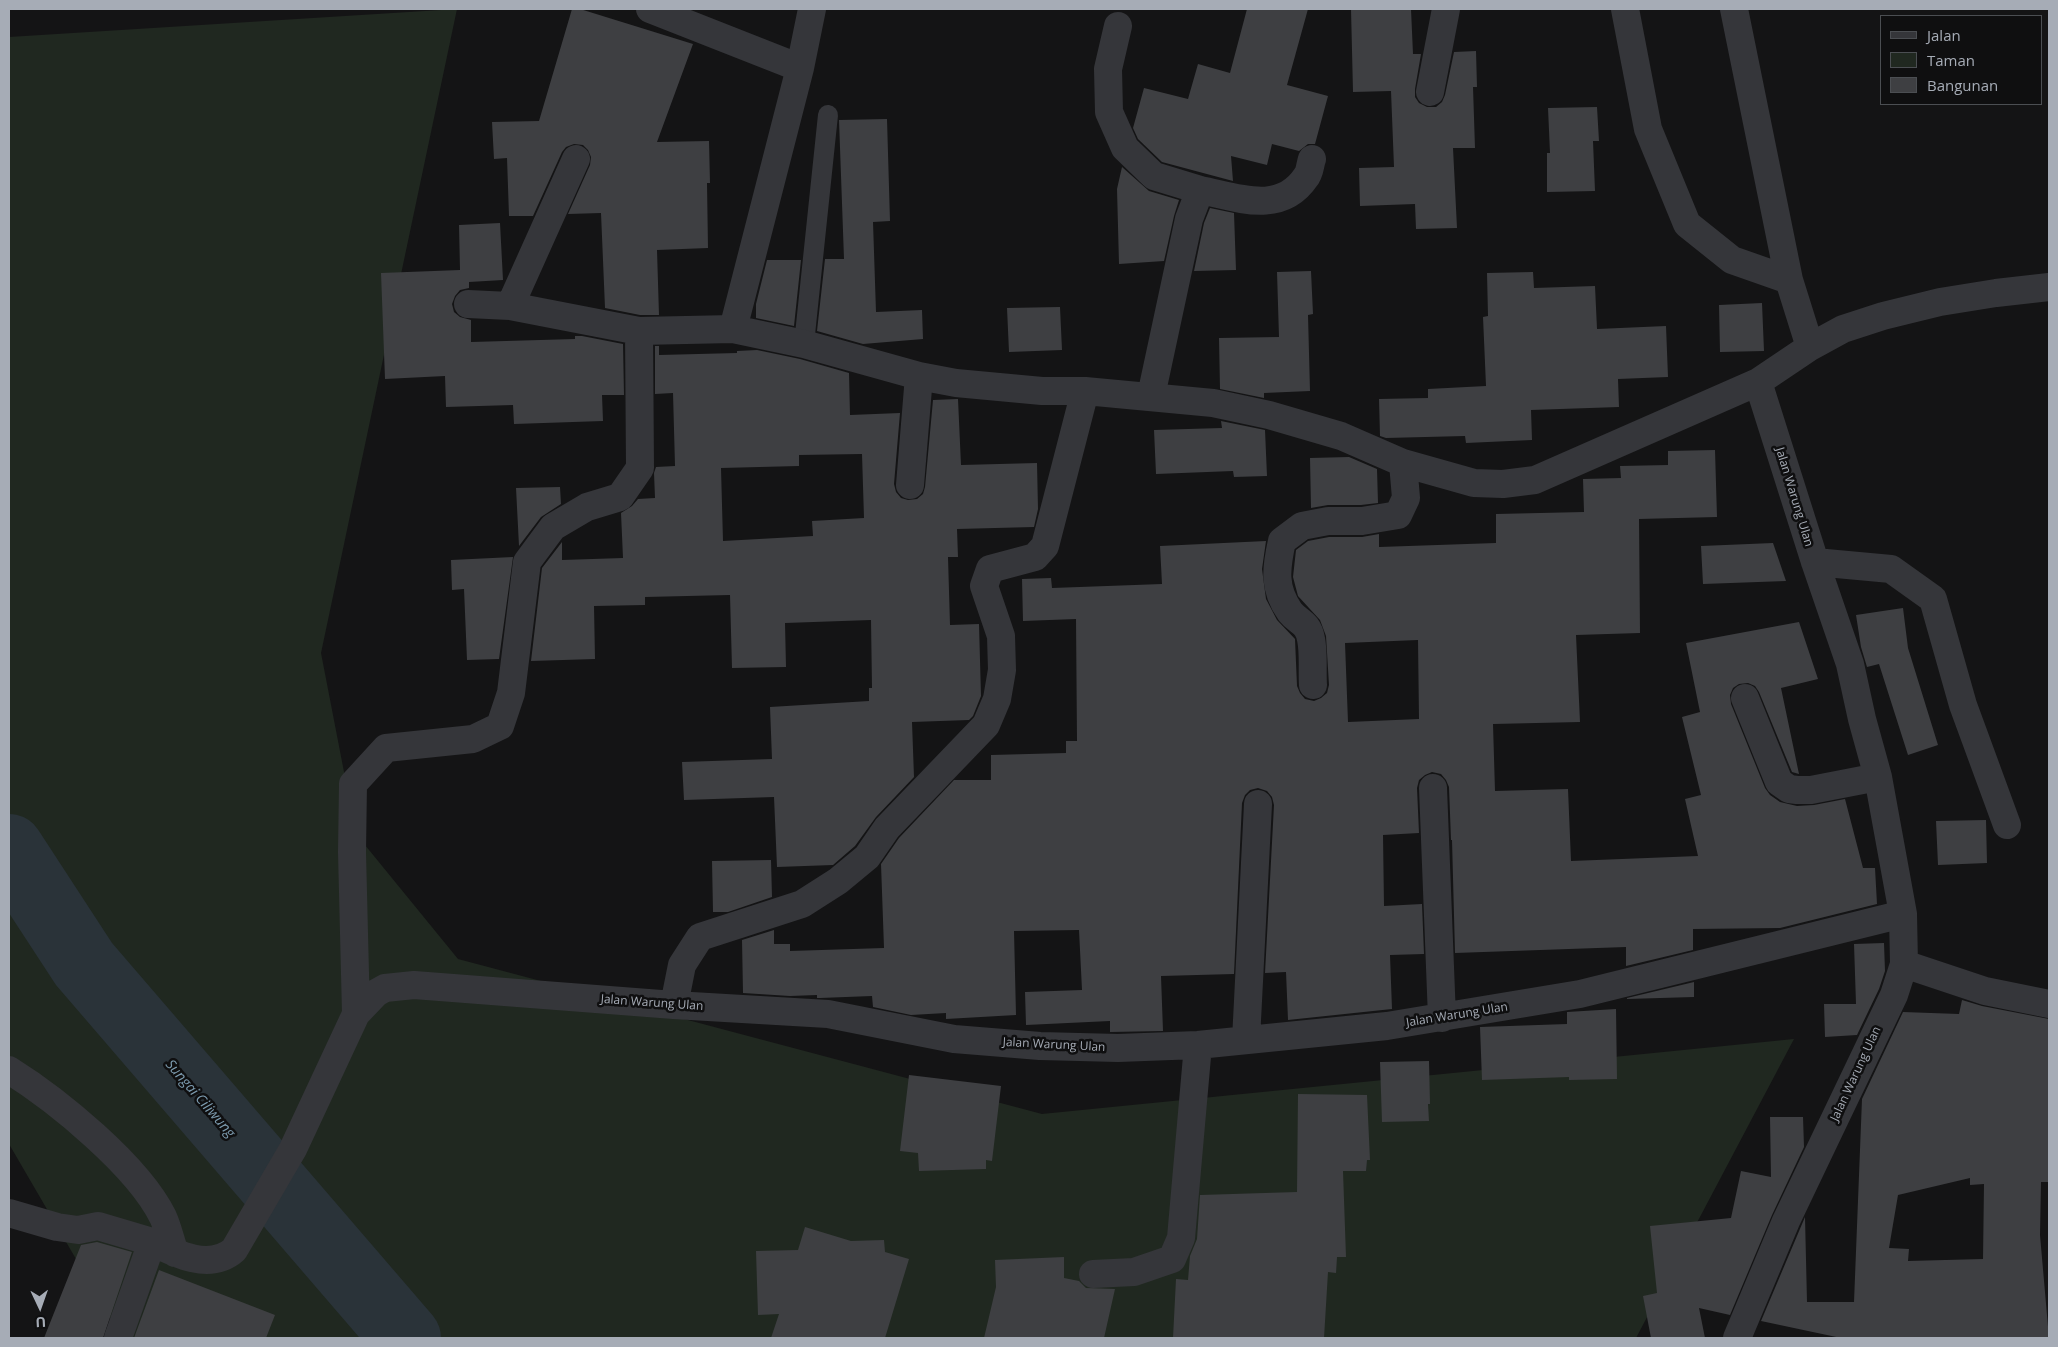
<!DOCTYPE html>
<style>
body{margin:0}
#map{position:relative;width:2058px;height:1347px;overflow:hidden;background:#141415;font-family:"Open Sans",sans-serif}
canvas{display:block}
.frame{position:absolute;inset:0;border:10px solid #a6acb6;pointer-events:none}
.legend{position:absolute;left:1880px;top:15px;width:162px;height:90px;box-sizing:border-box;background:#0f0f10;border:1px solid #4b4e52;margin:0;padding:6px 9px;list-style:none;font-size:15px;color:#a6acb6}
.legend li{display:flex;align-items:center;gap:10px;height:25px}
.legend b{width:25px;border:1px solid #4b4e52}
.north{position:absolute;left:15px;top:1282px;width:50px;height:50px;-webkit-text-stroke:4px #0f0f10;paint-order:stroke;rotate:177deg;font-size:14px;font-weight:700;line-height:20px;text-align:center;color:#a6acb6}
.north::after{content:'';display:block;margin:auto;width:18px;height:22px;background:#a6acb6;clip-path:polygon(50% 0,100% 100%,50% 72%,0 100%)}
</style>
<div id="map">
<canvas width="2058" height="1347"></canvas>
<div class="frame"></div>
<ul class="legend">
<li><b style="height:6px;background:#35363a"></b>Jalan</li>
<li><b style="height:14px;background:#202820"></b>Taman</li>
<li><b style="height:14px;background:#3e3f42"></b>Bangunan</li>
</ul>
<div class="north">U</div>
</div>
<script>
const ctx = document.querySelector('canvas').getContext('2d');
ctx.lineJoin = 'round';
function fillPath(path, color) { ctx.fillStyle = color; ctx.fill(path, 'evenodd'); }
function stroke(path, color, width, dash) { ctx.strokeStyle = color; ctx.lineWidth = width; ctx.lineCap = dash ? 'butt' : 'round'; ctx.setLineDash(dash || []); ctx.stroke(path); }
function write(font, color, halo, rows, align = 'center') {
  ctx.font = font + ' "Open Sans",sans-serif'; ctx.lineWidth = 5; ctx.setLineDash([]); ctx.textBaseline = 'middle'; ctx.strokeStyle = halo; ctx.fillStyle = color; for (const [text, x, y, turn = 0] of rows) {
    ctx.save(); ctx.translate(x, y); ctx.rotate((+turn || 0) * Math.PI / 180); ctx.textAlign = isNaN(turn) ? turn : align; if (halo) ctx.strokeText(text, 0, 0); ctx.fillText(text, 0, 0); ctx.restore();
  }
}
const green = new Path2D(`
 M457,9L321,653L356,834L458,959L1042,1114L1794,1039L1636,1338H122L9,1144V37Z`);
const river = new Path2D(`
 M9,849L84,964L406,1338`);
const building = new Path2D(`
 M572,9H580L693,44L657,142L709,141L710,183H707L708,248L657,250L659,315H640L605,308L601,213L568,214L590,165L591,157L588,150L583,145L574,144L566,147L562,152L533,216H509L507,158L494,159L492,122L539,121Z
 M1247,9H1308L1287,85L1328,96L1315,144H1308L1299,151L1272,144L1267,165L1231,156L1233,181L1162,162L1138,139L1133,128L1144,88L1188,99L1198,64L1230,73Z
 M1351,9H1411L1413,54H1421L1415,89V97L1419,103L1427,107H1436L1442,102L1445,95L1454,52L1476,51L1477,87H1473L1475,148H1453L1457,228L1416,229L1415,204L1360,206L1359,168L1394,167L1391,91L1353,92Z
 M1597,107L1599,141H1593L1595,191L1547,192V153H1550L1548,108Z
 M887,119L890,221L873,222L876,312L922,310L923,339L863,344L817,331L825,259H844L839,120Z
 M1122,167L1149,191L1179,200L1174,216L1164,261L1119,264L1117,189Z
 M1210,208L1234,213L1236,270L1194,271L1204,223Z
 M500,223L503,280L469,282V288L460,290L455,296L452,304L454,312L460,317L471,320V342L575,339V336H582L623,344L624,395H602L603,421L514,424L513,405L446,407L445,376L385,379L381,273L460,270L459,225Z
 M767,260H801L794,326L756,318V304Z
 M1311,271L1313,314L1308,315L1310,391L1264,393V398L1220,389L1219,338L1279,337L1277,272Z
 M1533,272L1534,288L1595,286L1597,329L1666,326L1668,377L1618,379L1619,407L1531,410L1532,440L1466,443L1465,436L1386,438L1380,436L1379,399L1428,398V389L1486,386L1483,317L1488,316L1487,273Z
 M1762,303L1764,351L1720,352L1719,305Z
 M1060,307L1062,350L1009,352L1007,308Z
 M655,346H659V355L737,353V351L757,350L800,359L849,373L850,415L900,413L894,484L896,492L901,498L908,500L917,499L923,494L925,487L933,400L958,399L961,465L1037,463L1038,509L1034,527L957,529L958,557H948L950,625L979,624L981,696L973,716L969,720L912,722L914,777L876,817L855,846L833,865L777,867L774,797L684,800L682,762L772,759L770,707L869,701V688H872L871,620L785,623L786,667L732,668L730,595L645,597V605L594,606L595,659L531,661L542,568L562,542V560L623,558L621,513L632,506L638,499L655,498L654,473L656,467L675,466L673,393L655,394ZM862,454L864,518L812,521L813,536L723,541L721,468L799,466V455Z
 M1221,421L1265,430L1267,476L1234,477L1233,471L1156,474L1154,430L1222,428Z
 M1715,450L1717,517L1639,519L1640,633L1576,635L1580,722L1493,724L1495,791L1568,789L1571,861L1698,856L1685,799L1701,795L1682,717L1700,712L1686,643L1799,622L1818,679L1781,688L1799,774L1792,772L1759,692L1755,686L1748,683L1739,684L1733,688L1730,695L1731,704L1765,788L1770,795L1780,802L1797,806L1814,805L1845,799L1863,868H1875L1877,904L1780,928L1693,929V950L1626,966V947L1455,953L1452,840H1451L1449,787L1446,780L1441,774L1432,772L1425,775L1419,780L1417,788L1419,833L1383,835L1384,906L1422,904L1424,954L1390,955L1392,1009L1288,1020L1286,972L1265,973L1274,805L1272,797L1267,791L1258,788L1250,790L1245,795L1242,803L1234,974L1161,976L1163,1031L1110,1032V1021L1026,1025L1025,992L1082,990L1079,930L1014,931L1016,1015L946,1019V1013L911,1015L873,1007L872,996L820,998H817V995L790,996L743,993L742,940L774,930V944H790V951L884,948L881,864L899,838L954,780H991V755L1066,753V741H1077L1076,619L1023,621L1022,579L1051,578L1052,588L1162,584L1160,546L1266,541L1262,569L1266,599L1277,620L1295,639L1297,686L1300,693L1305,699L1314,701L1321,698L1327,693L1329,685L1326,636L1320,620L1298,596L1293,577L1296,550L1308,541L1329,537H1362L1379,534V547L1496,543V514L1584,512L1583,479L1621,478L1620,466L1668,465V451ZM1418,640L1419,719L1348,722L1345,643Z
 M1349,457L1377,469L1378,503L1361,505H1328L1311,508L1310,458Z
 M560,487L561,504L541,517L519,546L516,488Z
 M1773,543L1786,581L1703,584L1701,546Z
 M513,557L499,659L467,660L464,589L452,590L451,560Z
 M1903,608L1908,648L1938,745L1908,755L1879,664L1867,667L1861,647L1856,615Z
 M1986,820L1987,863L1938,865L1936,821Z
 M771,860L772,897L728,912H713L712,861Z
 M1884,943L1885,971L1879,989L1857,1035L1825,1037L1824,1004H1856L1854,944Z
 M1694,982V997L1627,999V998Z
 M1962,1000L1982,1006L2049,1019V1182H2041L2040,1235L2049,1338H1841L1761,1321L1805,1217L1807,1302H1854L1862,1099L1903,1012L1959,1014ZM1970,1178V1185L1984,1184L1983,1259L1908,1261L1909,1249L1889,1248L1898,1195Z
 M1616,1009L1617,1079L1569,1080V1077L1482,1080L1480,1027L1567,1024V1012Z
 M1429,1061L1430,1104H1428L1429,1121L1382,1122L1380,1062Z
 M909,1075L1001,1086L992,1161L986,1160V1169L919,1171L918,1153L900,1151Z
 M1298,1094L1367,1095L1370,1160H1367L1366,1171H1343L1346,1257H1337L1336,1273L1328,1272L1324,1338H1173L1176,1279L1188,1280L1190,1256L1197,1239L1200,1195L1297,1192Z
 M1770,1117H1803L1804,1147L1772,1215L1730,1315L1699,1308L1705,1338H1651L1643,1296L1657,1293L1650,1226L1731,1218L1741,1171L1771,1177Z
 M805,1227L851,1241L884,1240L885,1252L909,1259L885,1338H771L779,1314L758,1315L756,1251L798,1250Z
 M97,1242L132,1252L103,1338H44L81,1245Z
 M1064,1257V1278L1079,1281L1086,1288L1115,1289L1104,1338H984L996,1287L995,1260Z
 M159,1270L275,1315L266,1338H134Z`);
const lane = new Path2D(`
 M804,344L828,115`);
const street = new Path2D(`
 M650,9L800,68
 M1625,9L1648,129L1687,224L1732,260L1789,280
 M1734,9L1789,280L1810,347
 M1118,26L1108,69L1109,112L1125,148L1154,176L1200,190
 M1430,92L1446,9
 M468,304L510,306L639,331L733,329L804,344L919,376L956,383L1042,391H1085L1213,403L1269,415L1341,436L1403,463L1474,483L1503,484L1535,480L1758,382L1810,347L1843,329L1883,316L1940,302L1996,293L2049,287
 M510,306L576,159
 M733,329L800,68L812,9
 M1151,396L1189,219L1200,190C1236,197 1280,216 1306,177C1310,173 1310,164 1312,159
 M910,485L919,376
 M1815,562L1891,569L1933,599L1963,705L2007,825
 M1313,685C1312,671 1314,653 1311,639C1308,622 1298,622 1290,612C1273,588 1276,568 1282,541L1302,526L1328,521H1362L1398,515L1406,498L1403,463
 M1745,698L1779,782L1789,789L1797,790H1811L1878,777
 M1433,788L1442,1018
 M1904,964L1985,991L2049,1004
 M674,1005L682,965L700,937L802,904L838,881L867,857L887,828L986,725L997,699L1002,670L1001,636L984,586L990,569L1035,557L1045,546L1085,391
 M356,1014L352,852L353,784L386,748L473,739L500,726L511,693L527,562L553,527L587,507L620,497L640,468L639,331
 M1246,1040L1258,804
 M9,1070C57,1100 138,1166 163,1217C168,1228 171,1242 175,1253
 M9,1213L57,1227L78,1230L98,1226L152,1242
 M1093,1274L1134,1272L1172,1259L1181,1238L1198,1045
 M118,1338L152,1242C176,1254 210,1271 234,1250L293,1149L356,1014L376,993L385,988L414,985L674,1005L828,1014L954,1039L1040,1046L1118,1048L1198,1045L1387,1026L1580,994L1903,914
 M1737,1338L1786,1221L1894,995L1904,964L1903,914L1878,777L1862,719L1850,664L1815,562L1758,382`);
const streetNames = [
 ["Jalan Warung Ulan",1794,497,73],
 ["Jalan Warung Ulan",652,1003,4],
 ["Jalan Warung Ulan",1457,1015,-9],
 ["Jalan Warung Ulan",1054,1045,3],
 ["Jalan Warung Ulan",1856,1074,-65]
];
const waterNames = [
 ["Sungai Ciliwung",200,1099,49]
];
fillPath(green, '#202820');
stroke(river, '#2a3339', 70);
fillPath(building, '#3e3f42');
stroke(lane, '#35363a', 20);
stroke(street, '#35363a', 28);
write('12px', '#a6acb6', '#0f0f10', streetNames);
write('italic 14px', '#7d9cb0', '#0f0f10', waterNames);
</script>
